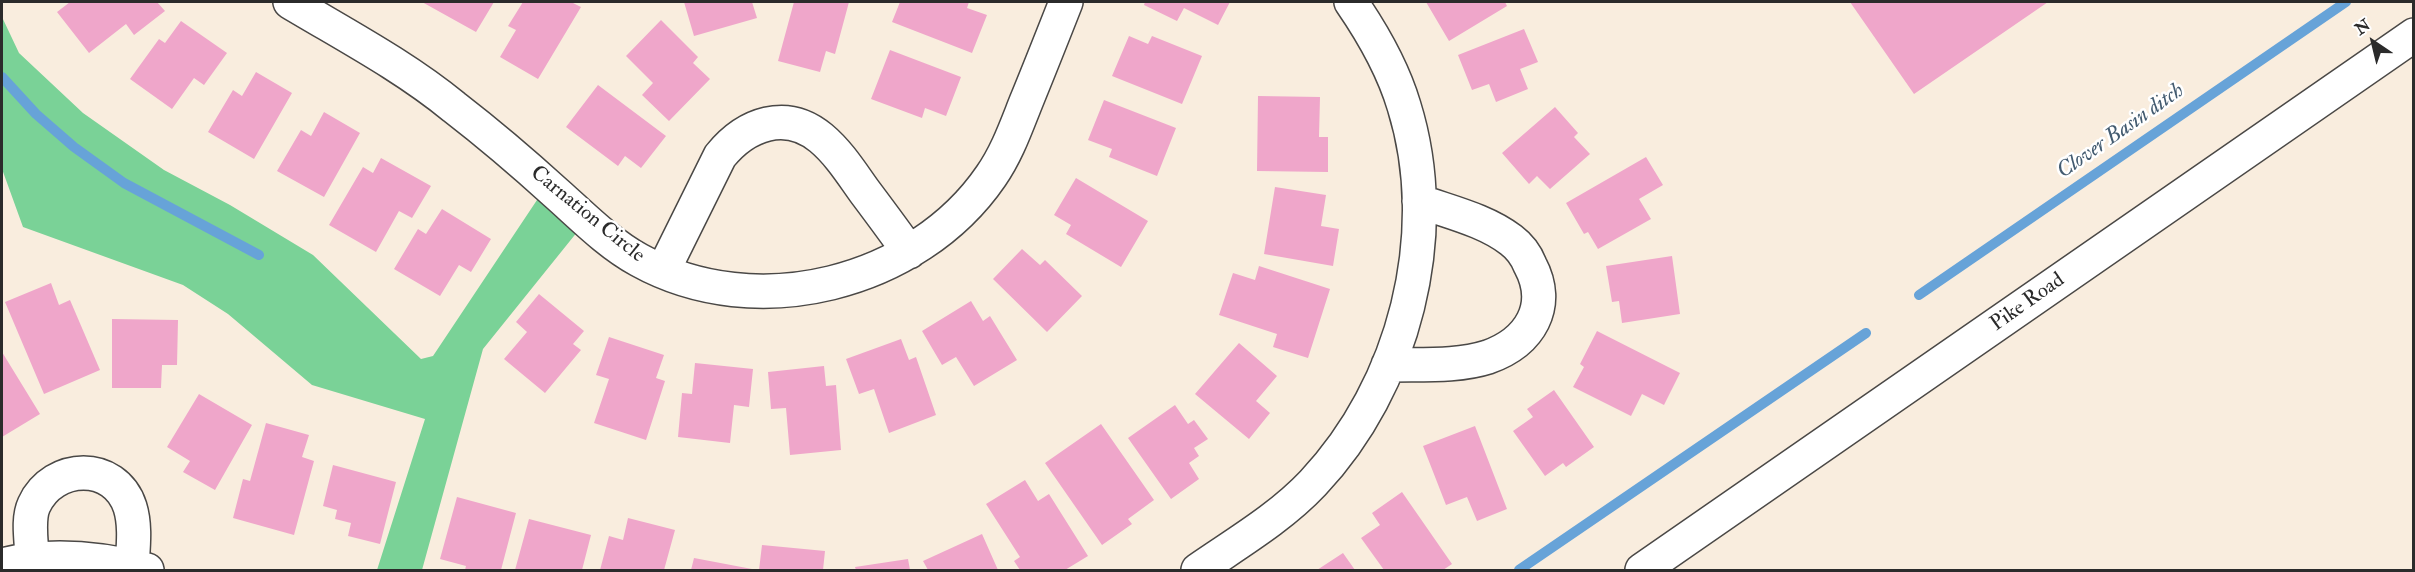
<!DOCTYPE html>
<style>
body{margin:0}
#map{position:relative;width:2415px;height:572px;overflow:hidden;background:#f9edde;font-family:"IM FELL Double Pica",serif}
canvas{display:block}
.frame{position:absolute;inset:0;border:3px solid #2b2b2b;pointer-events:none}
.north{position:absolute;left:2343px;top:12px;width:60px;height:60px;-webkit-text-stroke:4px #fff;paint-order:stroke;rotate:325deg;font-size:16px;font-weight:700;line-height:24px;text-align:center;color:#2b2b2b}
.north::after{content:'';display:block;margin:auto;width:21px;height:27px;background:#2b2b2b;clip-path:polygon(50% 0,100% 100%,50% 72%,0 100%)}
</style>
<div id="map">
<canvas width="2415" height="572"></canvas>
<div class="frame"></div>
<div class="north">N</div>
</div>
<script>
const ctx = document.querySelector('canvas').getContext('2d');
ctx.lineJoin = 'round';
function fillPath(path, color) { ctx.fillStyle = color; ctx.fill(path, 'evenodd'); }
function stroke(path, color, width, dash) { ctx.strokeStyle = color; ctx.lineWidth = width; ctx.lineCap = dash ? 'butt' : 'round'; ctx.setLineDash(dash || []); ctx.stroke(path); }
function write(font, color, halo, rows, align = 'center') {
  ctx.font = font + ' "IM FELL Double Pica",serif'; ctx.lineWidth = 5; ctx.setLineDash([]); ctx.textBaseline = 'middle'; ctx.strokeStyle = halo; ctx.fillStyle = color; for (const [text, x, y, turn = 0] of rows) {
    ctx.save(); ctx.translate(x, y); ctx.rotate((+turn || 0) * Math.PI / 180); ctx.textAlign = isNaN(turn) ? turn : align; if (halo) ctx.strokeText(text, 0, 0); ctx.fillText(text, 0, 0); ctx.restore();
  }
}
const green = new Path2D(`
 M2,17L19,53L83,113L164,170L230,205L313,255L421,359L433,356L547,185L586,221L483,349L422,570H377L425,419L312,385L228,314L183,285L23,227L2,169Z`);
const stream = new Path2D(`
 M2,77L36,114L74,147L124,183L259,255
 M1919,295L2346,2
 M1519,570L1866,333`);
const building = new Path2D(`
 M70,2H157L165,11L134,35L126,24L89,53L57,12Z
 M422,2H494L476,32Z
 M523,2H571L581,7L538,79L500,57L516,30L508,26Z
 M684,2H752L757,18L694,36Z
 M794,2H849L835,54L826,51L820,72L778,61Z
 M900,2H969L967,8L987,15L972,53L892,22Z
 M1145,2H1230L1218,25L1184,8L1177,21L1144,5Z
 M1426,2H1505L1507,6L1449,41Z
 M1850,2H2048L1914,94Z
 M661,20L698,57L693,63L710,79L669,121L642,95L653,83L626,56Z
 M181,21L227,53L204,85L194,78L172,109L130,79L159,39L165,43Z
 M1524,29L1538,62L1520,69L1528,89L1496,102L1489,84L1472,90L1458,55Z
 M1129,36L1148,44L1152,36L1202,56L1182,104L1112,76Z
 M890,50L961,77L946,116L925,108L922,118L871,99Z
 M256,72L292,93L254,159L208,132L233,90L242,96Z
 M598,85L666,136L641,168L625,156L618,166L566,127Z
 M1258,96L1320,97L1319,137H1328V172L1257,171Z
 M1104,100L1176,128L1157,176L1109,157L1112,149L1088,140Z
 M1555,107L1578,133L1574,137L1590,154L1550,189L1537,176L1529,184L1502,153Z
 M324,112L360,133L324,197L277,171L301,130L311,136Z
 M1646,157L1663,185L1639,199L1651,219L1598,249L1588,232L1584,234L1566,203Z
 M381,158L431,186L412,218L399,211L376,252L329,225L363,167L373,173Z
 M1076,178L1148,221L1121,267L1066,234L1071,225L1054,215Z
 M1275,187L1326,195L1321,226L1339,229L1333,266L1264,254Z
 M442,209L491,239L471,272L459,265L440,296L394,269L418,229L426,234Z
 M1022,249L1040,265L1045,260L1082,296L1047,332L993,279Z
 M1672,256L1680,314L1622,323L1619,301L1612,302L1606,266Z
 M1259,266L1330,289L1308,358L1273,347L1277,334L1219,315L1233,273L1255,280Z
 M51,283L59,305L70,300L100,370L44,394L5,302Z
 M539,294L584,331L573,344L581,350L545,393L504,359L527,332L516,322Z
 M971,301L983,321L990,316L1017,360L974,386L956,357L942,365L922,331Z
 M112,319L178,320L177,365H162L161,388H112Z
 M1597,331L1680,373L1664,405L1642,394L1631,416L1573,387L1584,367L1580,364Z
 M609,337L664,355L656,378L665,381L646,440L594,423L609,379L596,375Z
 M901,339L909,360L916,357L936,415L889,433L874,389L859,394L846,359Z
 M1239,343L1277,376L1256,401L1270,413L1249,439L1195,394Z
 M2,352L40,414L2,437Z
 M695,363L753,369L749,407L734,405L730,443L678,437L682,393L692,394Z
 M824,366L826,386L836,385L841,450L790,455L786,408L771,409L768,372Z
 M1554,390L1594,447L1566,467L1563,463L1545,476L1513,431L1533,417L1527,409Z
 M199,394L252,425L215,490L183,472L190,461L167,447Z
 M1175,405L1188,424L1194,420L1208,439L1194,448L1199,456L1189,463L1199,479L1171,499L1128,438Z
 M266,423L309,435L302,457L314,461L294,535L233,518L243,479L250,481Z
 M1101,424L1154,500L1128,519L1132,524L1102,545L1045,463Z
 M1475,426L1507,509L1477,521L1467,497L1446,505L1423,446Z
 M333,465L396,482L380,544L348,536L351,523L335,519L337,510L323,506Z
 M1025,480L1038,501L1049,494L1088,556L1065,570H1020L1014,561L1020,557L986,504Z
 M1402,492L1452,564L1443,570H1384L1361,538L1380,525L1372,513Z
 M457,497L516,513L501,570H465L466,566L440,559Z
 M628,518L675,530L664,570H600L609,536L623,540Z
 M529,519L591,535L582,570H515Z
 M982,534L998,570H928L923,561Z
 M762,545L825,551L823,570H759Z
 M1343,553L1355,570H1317Z
 M694,558L752,569V570H691Z
 M908,559L910,570H856L855,567Z`);
const minor = new Path2D(`
 M290,2C345,35 404,66 454,107C489,134 523,163 556,193C582,216 608,243 639,260C756,325 917,284 991,176C1007,153 1016,127 1026,102C1040,68 1053,35 1066,2
 M663,271L720,156C746,124 786,109 821,138C839,153 852,174 865,192C880,212 895,232 909,252
 M1388,365C1420,364 1457,367 1488,357C1530,342 1552,306 1530,265C1526,255 1519,246 1511,240C1485,220 1449,212 1419,201
 M32,559C32,543 27,520 34,505C53,463 115,461 130,507C136,526 133,548 132,567
 M2,565C49,553 100,558 147,570
 M1198,570C1237,543 1280,518 1313,483C1404,387 1444,234 1404,106C1393,69 1373,34 1351,2`);
const tertiary = new Path2D(`
 M1642,570L2414,35`);
const streetNames = [
 ["Carnation Circle",587,215,39],
 ["Pike Road",2028,303,-35]
];
const waterNames = [
 ["Clover Basin ditch",2121,132,-35]
];
fillPath(green, '#7ad297');
stroke(stream, '#67a3d8', 10);
fillPath(building, '#efa6ca');
stroke(minor, '#4a4846', 36);
stroke(tertiary, '#4a4846', 36);
stroke(minor, '#fff', 33);
stroke(tertiary, '#fff', 33);
write('21px', '#2b2b2b', '#fff', streetNames);
write('italic 22px', '#435b70', '#fff', waterNames);
</script>
